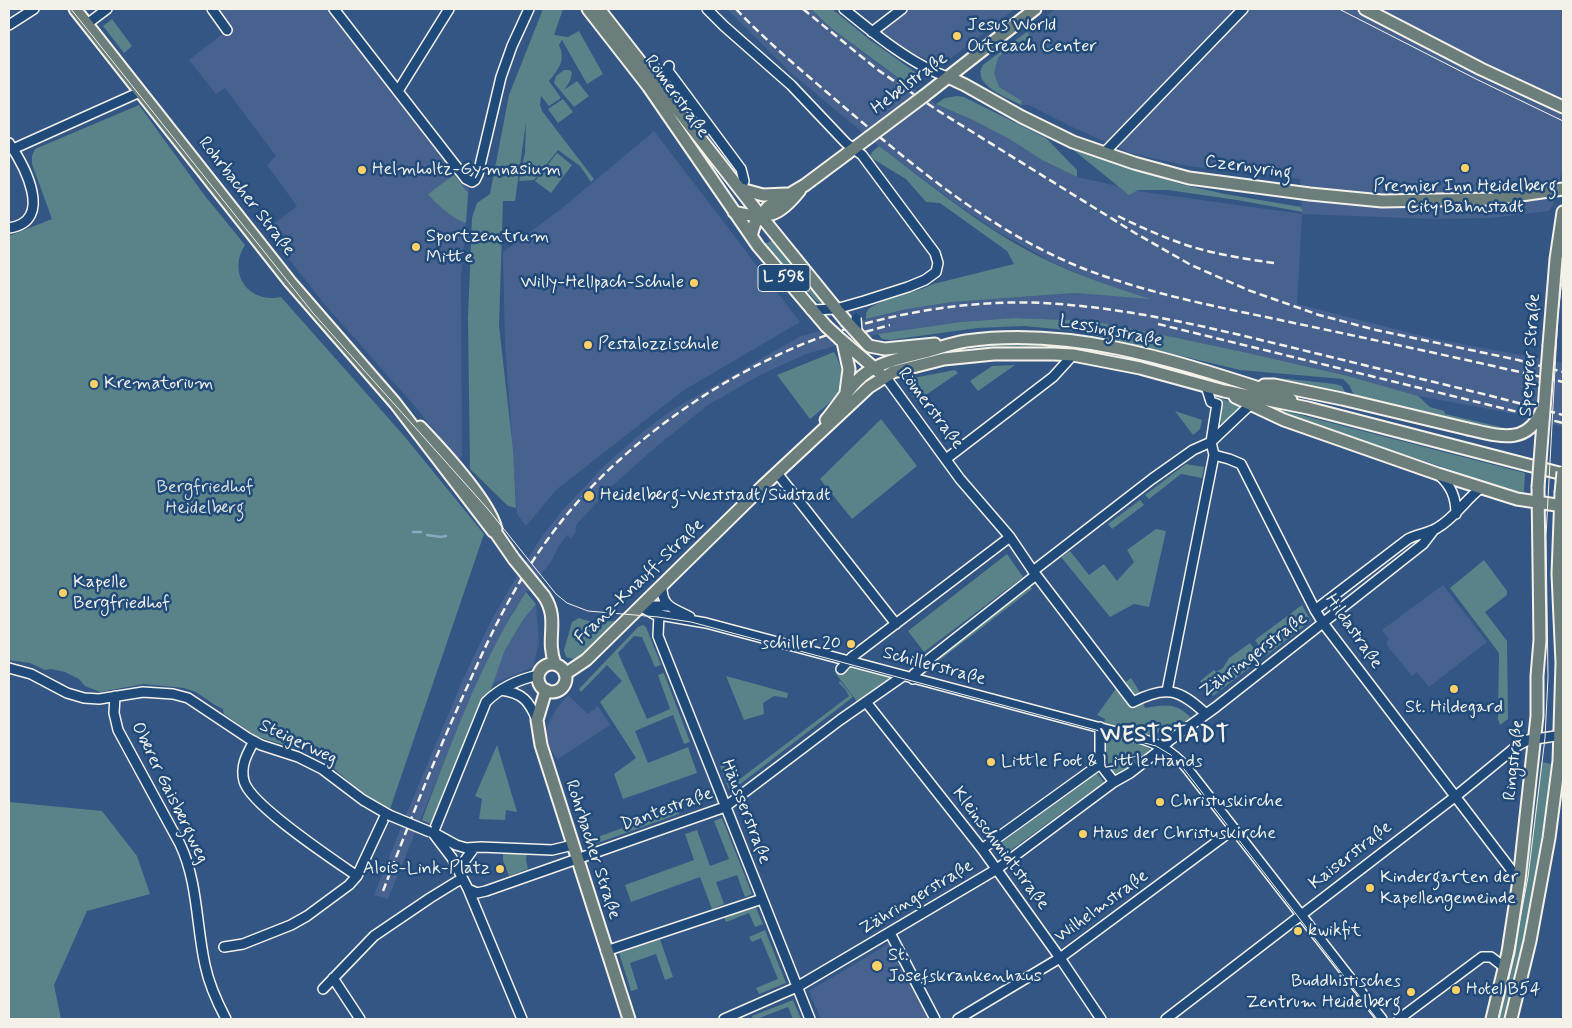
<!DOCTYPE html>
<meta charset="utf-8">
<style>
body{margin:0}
#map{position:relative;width:1572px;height:1028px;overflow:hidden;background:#345685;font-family:Mynerve,sans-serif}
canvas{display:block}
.frame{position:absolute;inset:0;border:10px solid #f4f1e8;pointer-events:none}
</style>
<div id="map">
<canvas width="1572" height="1028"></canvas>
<div class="frame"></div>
</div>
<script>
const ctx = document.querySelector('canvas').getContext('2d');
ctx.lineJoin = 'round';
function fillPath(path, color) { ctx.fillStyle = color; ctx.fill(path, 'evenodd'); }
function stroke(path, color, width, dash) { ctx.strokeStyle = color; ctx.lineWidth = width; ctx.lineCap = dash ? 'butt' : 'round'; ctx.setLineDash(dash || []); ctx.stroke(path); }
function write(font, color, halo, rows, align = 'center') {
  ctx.font = font + ' Mynerve,sans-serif'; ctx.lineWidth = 5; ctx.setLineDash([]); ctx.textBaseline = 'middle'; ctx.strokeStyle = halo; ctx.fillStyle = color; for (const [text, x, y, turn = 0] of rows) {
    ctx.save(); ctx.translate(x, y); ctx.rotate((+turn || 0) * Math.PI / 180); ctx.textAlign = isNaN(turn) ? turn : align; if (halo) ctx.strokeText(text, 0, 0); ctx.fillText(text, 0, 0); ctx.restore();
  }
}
const built = new Path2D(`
 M220,9H330L469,188L461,277L462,456L458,459L412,403L326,306L266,230L297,206L267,165L276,156L225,88L216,94L189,60L230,28L218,10Z
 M727,9H811L831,28L874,61L936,104L973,120L1011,140L1042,160L1077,177L1144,192L1302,214L1300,179L1188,166L1130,153L1070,126L1029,105H1021L997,93L981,80L980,70L983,65L1055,9H1563V168L1553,205L1549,211L1491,218L1434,219L1302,214L1297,304L1430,338L1563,363V427L1527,416L1418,396L1348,376L1248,353L1149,332L1091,321L1015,318L960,322L878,334L806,354L760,375L708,405L657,446L612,486L576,525L575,533L571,538L567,535L558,547L551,562L526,592L514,610L452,743L388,899L374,895L406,815L464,677L489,625L512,584L540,539L562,511L604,466L645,430L672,410L801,336L907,309L954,302L1074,293L1148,298L1107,286L1056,264L998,232L959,206L879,146L791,73Z
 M911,9H1015L942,65L910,52L884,33V29Z
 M654,131L800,322L684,390L556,490L526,526L517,514L505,342L503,252L561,209Z
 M1443,585L1487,642L1429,687L1417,672L1412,676L1386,644L1389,639L1382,630Z
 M536,604L539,642L533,667L492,684L505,650L523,620Z
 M568,695L588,714L598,706L610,725L569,752L557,759L545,739L548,724L557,708Z
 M892,942L930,1019H821L809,991Z`);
const green = new Path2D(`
 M543,9H563L554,35L568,37L579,31L603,74L587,84L562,40L559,45C566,61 559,68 549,81L561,98L549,106L541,96L540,105L542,111L594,179L591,182L580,166L558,150L534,180L519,181L525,152L526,122L515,201H503L499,326L513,450L516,508L508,506L470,469L468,318L472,218L477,203L490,194L509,95Z
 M811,9H832L870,40L918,74L920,78L919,82L912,88L831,28Z
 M112,19L132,46L124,53L103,26Z
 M1027,32L1031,37L1013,50L1004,52L998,58L994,73L999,87L1022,101L1021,105C1008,98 971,85 983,65Z
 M564,70H570L572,73L570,81L564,90L577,81L589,96L574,107L554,83L556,76Z
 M957,96L964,97L1046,138L1077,170V177L1042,160L1011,140L973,120L936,104L945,98Z
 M563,99L573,112L558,123L548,109Z
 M139,105L205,196L245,245C227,273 248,304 281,297L405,437L484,534L390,809L361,792L329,764L326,752L309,744L300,750L256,736L224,714L223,709L215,705L196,692L184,688L144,684L100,692L85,686L79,679L65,672L51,669L45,670L30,663L9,660V236L52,219L32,164V156L35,149Z
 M879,146C936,189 992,236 1057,265C1088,279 1119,289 1151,299L1074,293L953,302L907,309L866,319C866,316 866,313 867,311C874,300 920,292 933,284L1014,264L1007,251L940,203L926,202L906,179L873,159L870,156L873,151Z
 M1071,148L1180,184L1225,194L1301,207L1303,212L1237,200L1168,190H1138L1129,195Z
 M557,153L572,165L551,193L535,181Z
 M454,175L468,193L466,223C453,219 436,204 428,194Z
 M773,240L825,305L816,301L765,244Z
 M1015,318L1091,321L1149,332L1248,353L1348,376L1418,396L1430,407L1444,411L1445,414L1509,429H1495L1354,395L1349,385L1343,379L1240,370L1077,331L1024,326L977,328L890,340L882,339L878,334L960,322Z
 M1017,344L1051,346L1053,351L1024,348L992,349L903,366L901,363L992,345Z
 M834,352C853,386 836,398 810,419L777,375Z
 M1015,365L978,391L970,381L992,366Z
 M955,370L958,373L917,401L910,392L909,382L913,378Z
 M1270,377L1335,384L1342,386L1346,394Z
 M1220,398L1242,407L1222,428L1218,403Z
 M1266,406L1525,473L1524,492L1515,491L1264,408Z
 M1175,411L1202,420L1200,429L1193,435Z
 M881,419L917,466L852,519L820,479Z
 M1186,464L1204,467L1202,478L1181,474L1149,499L1145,495Z
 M1140,500L1144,505L1112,529L1108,524Z
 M1156,529L1166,531L1149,607L1134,604L1110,617L1061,557L1070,551L1089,575L1104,564L1117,581L1134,562L1127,550Z
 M1007,554L1023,577L924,652L908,631Z
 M1484,560L1507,591V595L1485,612L1507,641L1508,719L1500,725L1498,719L1499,653L1450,588Z
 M1029,584L1032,589L936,663L933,659Z
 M526,592L536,604L523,620L505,650L486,703L436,826L422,820C452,742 480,662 526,592Z
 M1302,605L1311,621L1266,656L1255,640Z
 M579,618C590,623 603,622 615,621L576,660L566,657L564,650L572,622Z
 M643,625L646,627L661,665L655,667L642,637L634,636L618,653L647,719L670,709L658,675L664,673L690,742L684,744L673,715L635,731L648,763L688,747L697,773L623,799L614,774L636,758L600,702L622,681L607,665L581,692L579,689L638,627Z
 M1250,643L1261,659L1213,696L1200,681L1214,670L1216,672L1223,668L1229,658Z
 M845,664L898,679L859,704L836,674Z
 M726,676L788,693L787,698L774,696L763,703L764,714L744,720Z
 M1131,678L1138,689L1145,708C1165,705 1176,702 1191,718L1169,733L1162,731L1155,734L1148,747L1151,752L1114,779L1103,763L1101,736L1105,719L1097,715L1115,690Z
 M840,681L853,697L730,792L720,766L724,765L732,785L849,696L845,689L839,683Z
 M497,745L517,812L506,810L505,820L479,819L482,799L475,796Z
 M1541,762L1551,764L1540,854L1528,928L1508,1014H1506L1505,1019H1497L1518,926L1526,874L1528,837H1532Z
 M1097,773L1104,782L1004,855L997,846Z
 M9,802L102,811L137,856L150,894L87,911L54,985L61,1019H9Z
 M677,809L679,814L592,845L591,841L600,838V836Z
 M722,818L752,894L745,897L737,875L716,882L724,904L712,909L700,877L631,902L625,885L694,860L685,834L697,830L710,866L729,859L714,821Z
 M503,852L527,853L526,860L528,869L509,876L503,860Z
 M755,906L763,924L755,927L749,913L726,922L724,917Z
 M765,930L786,983L759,994L756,988L778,979L761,938L752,942L749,937Z
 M660,939L673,977L665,980L656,954L630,963L638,989L631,991L619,953Z
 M793,1000L801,1019H793L788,1007L757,1019H753L752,1016Z`);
const stream = new Path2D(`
 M413,532H421
 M427,535L441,537L446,536`);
const minor = new Path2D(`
 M212,9L227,30
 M334,9L466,179L472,182L475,180L478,174L501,77L512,46L529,9
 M707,9L724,26L791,85L846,143L862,155L935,253L938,263L936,272L925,280L908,287L864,301L836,309L811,310
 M844,9C872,32 913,66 948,77
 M87,24L107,9
 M9,25L34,9
 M872,32L902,9
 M669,66L668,69L669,72L741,169L744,181L741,189
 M398,91L449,9
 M9,143C24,165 55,221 9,228
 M13,149L140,92
 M1104,153L1243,9
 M885,376L960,479L1010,537L1033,571L1133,702C1166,685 1179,689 1205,713
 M1206,386L1211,402L1217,404L1211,442L1214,455L1229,459L1241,464L1315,610L1323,623L1519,880
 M946,459L1053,377L1073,355
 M777,473L896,624
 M1439,475C1451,486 1456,497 1456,514
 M1033,571L1152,479L1193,450L1211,442L1250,405
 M662,585C661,607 673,608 690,617
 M640,606L654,614L706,623L1135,737C1156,742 1172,751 1186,767L1382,1019
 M642,606H669
 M1315,610L1408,539C1417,534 1430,533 1437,528C1455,518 1465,500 1481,488
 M659,614L658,636L810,1019
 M9,668L31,674L67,693L84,698L99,699L143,692L173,694L188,698L248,738L261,745L298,757L322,769L363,800L389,815
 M841,669L852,657L1010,537
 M913,679L914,674L928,663V660L1036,575
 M501,690C523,693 529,701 537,720
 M1167,691L1214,455
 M115,696L114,713L118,730L180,844C198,882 196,924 205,965C209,984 217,1002 226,1019
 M866,702L982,849L1060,958L1101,1019
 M254,741C247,754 240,766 244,781C250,805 334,860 357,876
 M1100,764V727
 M1114,782L1130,773L1156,753L1170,740L1216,707L1423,544L1433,531
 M433,833L452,858L468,889L522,1019
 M433,833L486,702C500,688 520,679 539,675
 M436,834L456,845L466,848L481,847L552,850L573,845
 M458,870L474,848
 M468,889L477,893L486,891L725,807L840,720L903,676
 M890,933L935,1019
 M224,947L243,944L291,925L307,916L349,885L357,876L386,814
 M606,951L762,899
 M333,978L360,1019
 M323,989L374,936L430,898L456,882L462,879
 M724,1019L797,987L997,869L1114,782L1100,764L982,849
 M958,1019L1060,958L1234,829
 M1166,1019L1456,796L1517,746L1528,740L1563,735
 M1399,1019L1482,957H1491L1504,967`);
const major = new Path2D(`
 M75,9L290,282L395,403L493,531L496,533L514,559
 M588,9L648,86L758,246L826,326
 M599,9L760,215L846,321
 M1365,9L1481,69L1563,107
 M948,77L965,85L1022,117L1073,142L1134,163L1189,178L1310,194L1382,201L1493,199L1563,189
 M924,96L1035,9
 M741,189L763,195L786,194
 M734,212C767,220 779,217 800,190
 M751,236L755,223L768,207L805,185L868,138
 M840,339L879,372
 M843,342L849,369L846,392
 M1549,345L1556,259L1563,212
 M869,346L885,349L935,344
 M1264,385H1274L1342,399L1468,429
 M1235,397L1284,420L1438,474L1517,499L1563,506
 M826,420C838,406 848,388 862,376C879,362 905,357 925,352C939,348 952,343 966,341C1075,326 1178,362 1281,395L1291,400
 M420,427C441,449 489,500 496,529
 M544,596C560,620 545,638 555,664
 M538 678a14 14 0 1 1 28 0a14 14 0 1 1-28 0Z
 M565,674L586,660L763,486L869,387L893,372L944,359L994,354H1054L1073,355L1140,368L1224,391L1308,408L1563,474
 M546,690L537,720L541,745L629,1019
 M1492,1019L1508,952L1519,880L1537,716V676L1540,640L1538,487
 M1511,1019L1530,941L1549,838L1559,761L1562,663L1558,574L1561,493`);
const tram = new Path2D(`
 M71,9L313,313L487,508L556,594L567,603L588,611L658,617L691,622L1156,746L1171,755L1184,769L1377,1019
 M1339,9L1476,79L1563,121
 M1498,1019L1514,951L1528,877L1545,738L1548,677L1546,536L1558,314L1563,272`);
const rail = new Path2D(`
 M736,9C769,44 807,75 843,106C917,169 991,231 1082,268C1146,293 1213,306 1280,320C1375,340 1469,360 1563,382
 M803,9L878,70L937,110L1135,233L1191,265L1248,290L1319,315L1376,330L1518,360L1563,372
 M1118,216C1140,227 1163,237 1186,245C1214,254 1245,259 1274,263
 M1158,324L1563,423
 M854,335L890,325
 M383,891C410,821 437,752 469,683C491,633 515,584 548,539C610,453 710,381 808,342C878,315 968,299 1043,303C1139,308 1231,333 1323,355C1403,375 1484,393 1563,415`);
const minorBridge = new Path2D(`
 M856,318L857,332
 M389,815L430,832`);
const majorBridge = new Path2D(`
 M868,138L924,96
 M846,321L868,345
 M826,326L840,339
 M1468,429C1499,436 1527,446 1542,410
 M1538,487L1549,345
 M1561,493L1563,472
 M514,559L544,596`);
const markers = [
 [957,36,5,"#ffd166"],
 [1465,168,5,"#ffd166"],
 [362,170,5,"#ffd166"],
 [416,247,5,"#ffd166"],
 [694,283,5,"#ffd166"],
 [588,345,5,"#ffd166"],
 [94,384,5,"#ffd166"],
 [589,496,6,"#ffd166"],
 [63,593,5,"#ffd166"],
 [851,644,5,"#ffd166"],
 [1454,689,5,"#ffd166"],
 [991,762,5,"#ffd166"],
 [1160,802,5,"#ffd166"],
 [1083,834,5,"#ffd166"],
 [500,869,5,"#ffd166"],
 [1370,888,5,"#ffd166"],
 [1298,931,5,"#ffd166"],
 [877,966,6,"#ffd166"],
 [1456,990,5,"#ffd166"],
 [1411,992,5,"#ffd166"]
];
const shields = [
 [784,278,52]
];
const shieldNames = [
 ["L 598",784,278]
];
const poiNames = [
 ["Jesus World",967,26],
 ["Outreach Center",967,47],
 ["Helmholtz-Gymnasium",372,170],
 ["Premier Inn Heidelberg",1465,187,"center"],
 ["City Bahnstadt",1465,208,"center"],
 ["Sportzentrum",426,237],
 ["Mitte",426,258],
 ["Willy-Hellpach-Schule",684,283,"right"],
 ["Pestalozzischule",598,345],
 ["Krematorium",104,384],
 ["Heidelberg-Weststadt/Südstadt",600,496],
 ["Kapelle",73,583],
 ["Bergfriedhof",73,604],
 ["schiller 20",841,644,"right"],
 ["St. Hildegard",1454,708,"center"],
 ["Little Foot & Little Hands",1001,762],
 ["Christuskirche",1170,802],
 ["Haus der Christuskirche",1093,834],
 ["Alois-Link-Platz",490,869,"right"],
 ["Kindergarten der",1380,878],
 ["Kapellengemeinde",1380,899],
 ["kwikfit",1308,931],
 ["St.",888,956],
 ["Josefskrankenhaus",888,977],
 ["Buddhistisches",1401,982,"right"],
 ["Zentrum Heidelberg",1401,1003,"right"],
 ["Hotel B54",1466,990]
];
const streetNames = [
 ["Hebelstraße",910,84,-37],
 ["Römerstraße",676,97,54],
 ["Czernyring",1248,168,8],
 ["Rohrbacher Straße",246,197,52],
 ["Lessingstraße",1111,332,11],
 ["Speyerer Straße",1531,355,-86],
 ["Römerstraße",930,409,53],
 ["Franz-Knauff-Straße",640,582,-44],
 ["Hildastraße",1353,632,55],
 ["Zähringerstraße",1254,656,-37],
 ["Schillerstraße",934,667,15],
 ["Steigerweg",298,743,25],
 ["Ringstraße",1515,760,-84],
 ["Oberer Gaisbergweg",169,793,64],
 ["Dantestraße",667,810,-20],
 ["Häusserstraße",745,812,69],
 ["Kleinschmidtstraße",1000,849,53],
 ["Rohrbacher Straße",592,850,72],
 ["Kaiserstraße",1351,856,-38],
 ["Zähringerstraße",917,898,-31],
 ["Wilhelmstraße",1102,907,-36]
];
const parkNames = [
 ["Bergfriedhof",205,488],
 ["Heidelberg",205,509]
];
const districtNames = [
 ["WESTSTADT",1165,736]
];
fillPath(built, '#47628f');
fillPath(green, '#5a8289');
stroke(stream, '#8aa9be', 2.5);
stroke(minor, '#f4f1e8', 12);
stroke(major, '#f4f1e8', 15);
stroke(minor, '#1f4a7a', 9);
stroke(major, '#6c7e7c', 11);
stroke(tram, '#f4f1e8', 1);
stroke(rail, '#f4f1e8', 2.5, [8, 4]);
stroke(minorBridge, '#f4f1e8', 12, []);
stroke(majorBridge, '#f4f1e8', 15, []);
stroke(minorBridge, '#1f4a7a', 9);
stroke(majorBridge, '#6c7e7c', 11);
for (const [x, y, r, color] of markers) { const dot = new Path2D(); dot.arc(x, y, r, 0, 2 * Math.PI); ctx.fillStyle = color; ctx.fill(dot); stroke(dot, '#1f4a7a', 2); }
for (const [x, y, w] of shields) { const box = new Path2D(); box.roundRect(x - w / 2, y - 13.5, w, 27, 4); ctx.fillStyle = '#1f4a7a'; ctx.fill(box); stroke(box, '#f4f1e8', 1); }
write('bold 16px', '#f4f1e8', null, shieldNames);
write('18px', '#f4f1e8', '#1f4a7a', poiNames, 'left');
write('18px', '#f4f1e8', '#1f4a7a', streetNames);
write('18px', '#dde0da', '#1f4a7a', parkNames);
ctx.letterSpacing = '1px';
write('bold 22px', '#f4f1e8', '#1f4a7a', districtNames);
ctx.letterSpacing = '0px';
</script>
